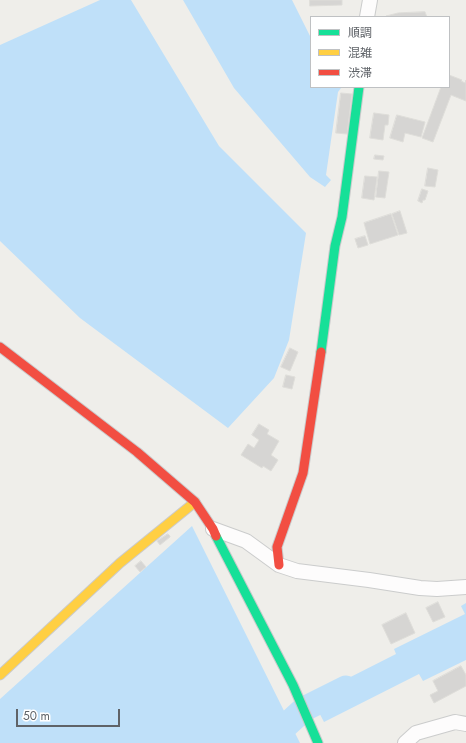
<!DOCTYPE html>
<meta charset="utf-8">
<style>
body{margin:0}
#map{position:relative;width:466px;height:743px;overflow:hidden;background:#efeeea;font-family:Jost,"Noto Sans JP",sans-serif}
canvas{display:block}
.legend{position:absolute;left:310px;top:16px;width:140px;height:72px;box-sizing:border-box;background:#fff;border:1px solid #bfc1c3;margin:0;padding:5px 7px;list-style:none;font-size:12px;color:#5f6368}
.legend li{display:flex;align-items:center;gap:8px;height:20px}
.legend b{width:20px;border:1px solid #bfc1c3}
.scale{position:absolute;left:16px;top:709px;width:104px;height:18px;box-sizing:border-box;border:2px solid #5f6368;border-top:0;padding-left:5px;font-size:12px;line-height:14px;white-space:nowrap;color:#5f6368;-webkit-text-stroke:3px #fff;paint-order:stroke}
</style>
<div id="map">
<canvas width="466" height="743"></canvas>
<ul class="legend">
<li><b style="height:5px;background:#16e098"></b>順調</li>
<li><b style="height:5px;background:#ffcf43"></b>混雑</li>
<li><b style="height:5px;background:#f24e42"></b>渋滞</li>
</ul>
<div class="scale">50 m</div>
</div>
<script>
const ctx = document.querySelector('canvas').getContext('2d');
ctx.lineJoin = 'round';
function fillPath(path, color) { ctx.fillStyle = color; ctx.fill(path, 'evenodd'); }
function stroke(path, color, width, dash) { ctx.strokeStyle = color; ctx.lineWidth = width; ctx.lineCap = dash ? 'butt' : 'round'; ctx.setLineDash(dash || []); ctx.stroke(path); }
const water = new Path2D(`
 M100,0H131L219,146L306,233L289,340L274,378L228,428L80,318L0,241V45Z
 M183,0H292L311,38V87H339L341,88L338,92L326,175L331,180L325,187L310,177L234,88Z
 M192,526L300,743H0V699Z
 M466,603V660L423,681L419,674L324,722L311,697L396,654L394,649L465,614L461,606Z`);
const river = new Path2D(`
 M267,743L304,709L346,688`);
const building = new Path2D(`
 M310,0H342V5L310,6Z
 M425,12L427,17L386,16L398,13Z
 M449,75L462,80L461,81L465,83L466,80V101L451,95L433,142L422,138L441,87H449Z
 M341,93L352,94L347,134L336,133Z
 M374,113L389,115L388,125H385L383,140L370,138Z
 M397,115L425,122L421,137L405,133L403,142L390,138Z
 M375,155L384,156L383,160L374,159Z
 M428,168L438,170L435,187L425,186Z
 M379,171L389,172L385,198L376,197Z
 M365,176L377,177L374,200L362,198Z
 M422,189L428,191L425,200H423L422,203L418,201Z
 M400,211L407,233L399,235L392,214Z
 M391,214L398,235L370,244L364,223Z
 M365,236L368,245L358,248L355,239Z
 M290,348L298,352L290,371L281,367Z
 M286,375L295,377L292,389L283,387Z
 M259,424L269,430L267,434L279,441L271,455L278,460L271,471L263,466L262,468L241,455L248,444L254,448L259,440L252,435Z
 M168,534L170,536V537L160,545L157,541Z
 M141,561L146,567L140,572L135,566Z
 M438,602L445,617L433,622L426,608Z
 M406,613L415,633L391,644L382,625Z
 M461,666L466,675V686L434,703L430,695L438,691L433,681Z`);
const street = new Path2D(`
 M367,17L370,0
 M213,529L246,541L279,565L297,571L369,580L420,588L437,589L466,587
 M405,743L416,733L455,722L466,724`);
const fast = new Path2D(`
 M321,352L335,246L342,217L359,87
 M216,536L293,685L318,743`);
const slow = new Path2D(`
 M0,675L120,563L195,502`);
const jam = new Path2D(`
 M0,347L137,452L195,502L213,529L216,536
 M279,565L277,547L303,473L321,352`);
fillPath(water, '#bfe0f9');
stroke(river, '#bfe0f9', 25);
fillPath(building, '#d6d5d3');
stroke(building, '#deddd9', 1);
stroke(street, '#cbcccc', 16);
stroke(fast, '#cacacb', 11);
stroke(slow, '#cacacb', 11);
stroke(jam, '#cacacb', 11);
stroke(street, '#fdfcfc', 14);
stroke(fast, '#16e098', 9);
stroke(slow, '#ffcf43', 9);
stroke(jam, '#f24e42', 9);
</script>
